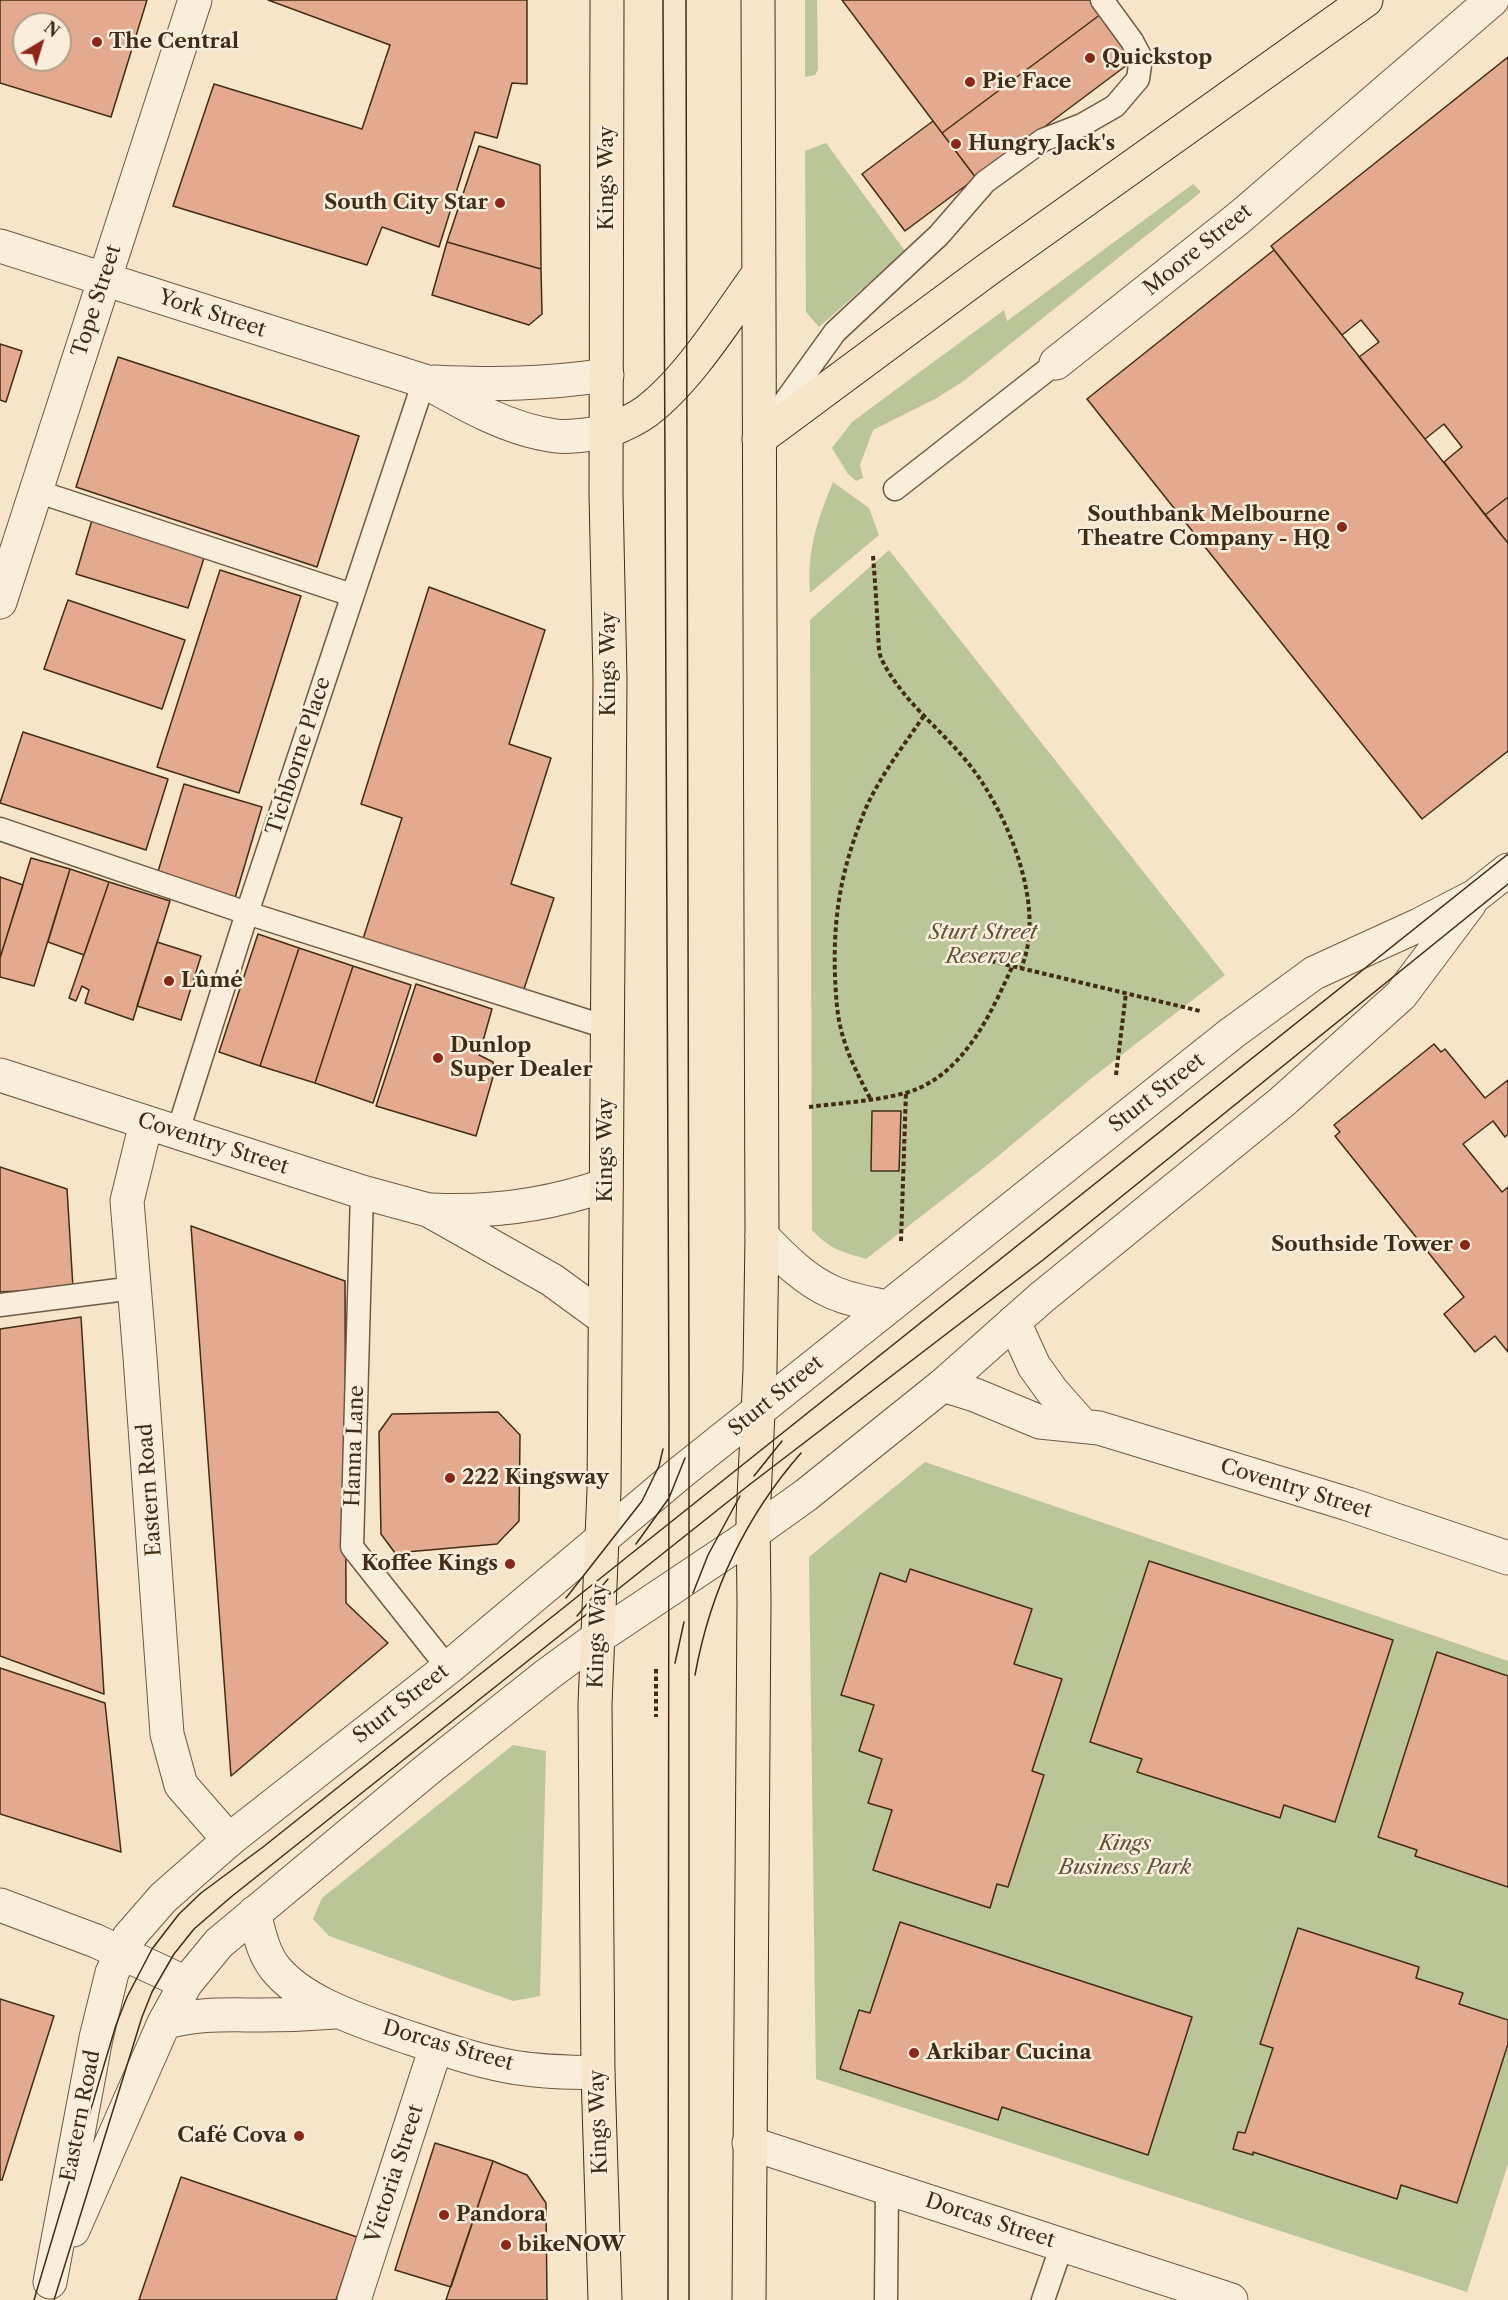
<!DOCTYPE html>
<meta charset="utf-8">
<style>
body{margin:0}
#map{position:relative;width:1508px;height:2300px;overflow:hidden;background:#f6e5c8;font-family:"Libre Caslon Text",serif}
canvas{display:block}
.north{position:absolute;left:12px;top:12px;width:60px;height:60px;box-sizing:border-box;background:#f9eedb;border:2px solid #b0a08c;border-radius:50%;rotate:38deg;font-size:16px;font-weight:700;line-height:24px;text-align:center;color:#432c15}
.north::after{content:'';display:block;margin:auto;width:21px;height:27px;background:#8f2418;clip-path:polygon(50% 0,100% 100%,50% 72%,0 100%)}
</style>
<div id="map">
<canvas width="1508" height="2300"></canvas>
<div class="north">N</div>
</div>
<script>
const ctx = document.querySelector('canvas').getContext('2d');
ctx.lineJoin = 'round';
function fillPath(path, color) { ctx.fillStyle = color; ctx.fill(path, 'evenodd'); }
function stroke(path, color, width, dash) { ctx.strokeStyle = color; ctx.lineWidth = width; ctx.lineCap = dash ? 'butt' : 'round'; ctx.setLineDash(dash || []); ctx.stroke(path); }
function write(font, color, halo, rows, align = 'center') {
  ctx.font = font + ' "Libre Caslon Text",serif'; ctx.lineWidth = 5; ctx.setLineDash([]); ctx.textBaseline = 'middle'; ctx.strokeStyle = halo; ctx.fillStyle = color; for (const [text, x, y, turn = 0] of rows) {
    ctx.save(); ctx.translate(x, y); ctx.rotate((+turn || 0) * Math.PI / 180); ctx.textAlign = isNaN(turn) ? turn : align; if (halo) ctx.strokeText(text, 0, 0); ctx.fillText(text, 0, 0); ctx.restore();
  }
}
const green = new Path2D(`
 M805,0H817L818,70L815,75L805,77Z
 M826,143L905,251L819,327L806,312L805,151Z
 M1193,184L1201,192L965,380L937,398L873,430L860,465L863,478L856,481L848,474L832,448L852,422L1004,310L1007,321Z
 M833,482L869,508L879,535L810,593C807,550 817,521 833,482Z
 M889,550L1225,975L1093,1077L991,1162L866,1259C840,1251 831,1250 812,1230L810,620Z
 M925,1462L1508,1661V2164L1467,2292L816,2079L809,1557Z
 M513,1745L546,1751L540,1996L513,2001L329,1936L313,1919L322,1898Z`);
const building = new Path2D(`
 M0,0H147L111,117L0,83ZM24,24H60V60H24Z
 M268,0H527V84L512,83L497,138L475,132L439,247L382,227L367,265L173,206L214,84L362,129L390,45Z
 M842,0H1090L1101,14L942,133Z
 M1101,14L1135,59L976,178L942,133Z
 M1508,57V497L1485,515L1444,462L1462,447L1444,424L1425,439L1359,357L1379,342L1361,320L1342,335L1271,246Z
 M933,121L976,178L905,231L862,174Z
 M479,146L540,165L541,269L447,242Z
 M447,242L541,269L542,314L529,325L432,295Z
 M1274,250L1508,543V751L1422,819L1087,399Z
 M0,344L22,351L6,402L0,400Z
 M118,357L359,436L317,567L76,487Z
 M1508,497V543L1485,515Z
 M92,520L205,555L188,608L76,574Z
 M220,570L301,596L239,793L157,767Z
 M429,587L545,630L509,744L551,758L511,884L554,898L522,995L362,942L402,818L361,804Z
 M68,600L185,640L162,709L44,669Z
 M23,732L168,779L146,850L0,803Z
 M184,784L262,807L235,898L157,875Z
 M31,858L70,869L34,986L0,977V958Z
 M70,869L109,882L84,955L48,942Z
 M0,877L23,885L0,958Z
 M109,882L170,901L133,1020L85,1003L89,990L82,986L76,1001L69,998Z
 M258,934L299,948L260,1066L219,1052Z
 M157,942L201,956L181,1020L137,1006Z
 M299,948L353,966L315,1083L260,1066Z
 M353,966L411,985L373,1103L315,1083Z
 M416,984L492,1009L479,1055L493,1062L495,1070L476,1136L376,1106Z
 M1434,1044L1441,1052L1445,1049L1485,1098L1508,1080V1134L1505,1137L1493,1121L1463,1144L1502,1192L1508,1187V1352L1495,1336L1475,1352L1444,1314L1464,1297L1335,1136L1340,1132L1334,1125Z
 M872,1111H901L899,1171H871Z
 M0,1167L67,1189L73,1288L0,1292Z
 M191,1226L345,1281L346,1603L388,1643L231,1776Z
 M81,1317L104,1694L0,1656V1329Z
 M498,1412L520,1435L519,1521L497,1544L395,1553L381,1534L379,1432L392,1414Z
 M1149,1561L1393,1640L1335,1822L1284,1805L1280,1818L1137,1772L1142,1759L1090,1742Z
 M910,1569L1032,1609L1014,1664L1062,1679L1032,1771L1044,1775L1008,1887L997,1884L990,1908L873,1870L892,1810L868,1803L882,1759L859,1751L874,1705L841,1695L880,1573L906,1582Z
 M1437,1652L1508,1676V1887L1415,1856L1417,1850L1378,1837Z
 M0,1668L105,1703L121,1852L0,1814Z
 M900,1922L1192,2017L1148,2155L1002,2107L998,2120L840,2069L859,2010L870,2013Z
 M1298,1928L1419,1967L1416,1978L1463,1993L1459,2004L1508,2020V2044L1457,2203L1401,2185L1397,2199L1253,2152V2155L1233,2149L1238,2132L1245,2133L1273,2048L1260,2044Z
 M0,1999L54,2016L2,2180H0Z
 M435,2143L493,2161L451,2287L395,2270Z
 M493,2161L527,2175L546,2203L547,2300H446Z
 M181,2177L357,2237L336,2300H139Z`);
const path = new Path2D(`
 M873,556C875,582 877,608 878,634C879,642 878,653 882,660C903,703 944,731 972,768C1009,817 1047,909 1021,968
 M991,961L1200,1011
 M1116,1075L1126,993
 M870,1098C860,1079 850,1060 844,1040C837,1019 836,998 835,976C833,916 841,871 863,815C877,780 902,748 923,717
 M809,1107C839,1103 890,1100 917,1089C967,1068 992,1011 1013,965
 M901,1241L906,1092
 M656,1669V1717`);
const service = new Path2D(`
 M771,421L835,332L939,235L985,182L1043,140L1082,125L1115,106L1138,79L1141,58L1132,41L1102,0
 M895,489L1056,363
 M36,491L352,595
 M0,829L247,913L606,1027
 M178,1131L247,913L424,381
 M362,1192L352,1547L448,1668
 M0,1305L134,1288
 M886,2300L887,2188
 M1043,2300L1062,2245`);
const minor = new Path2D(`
 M0,246L424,381C464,404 509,430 556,436C572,438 590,434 606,432
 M1056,363L1240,217L1492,0
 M434,382C496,385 545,384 607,375
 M0,602L195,0
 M0,1075L362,1192L428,1210L552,1280L604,1318
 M146,1123L127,1201L140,1357L167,1734L181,1785L229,1840
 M432,1210C493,1213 549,1205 606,1185
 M1014,1322L1034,1366L1052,1391L1082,1425
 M943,1385L975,1395L1040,1422L1099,1428L1348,1504L1508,1558
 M749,2143L1231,2300
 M354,2300L436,2047`);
const tertiary = new Path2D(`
 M762,1236C782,1257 806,1281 832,1292C849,1300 869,1303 887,1307
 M0,1905L96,1941L186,1983
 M254,1913C259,1932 263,1953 275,1968C302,2002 359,2020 398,2034C434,2046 470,2059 507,2066C537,2072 568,2072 598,2073
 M164,2023C197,2013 227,2015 261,2015C286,2015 310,2014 335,2012
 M73,2230L164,2023L186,1983L219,1943L428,1769L548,1674L597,1638L739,1543L806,1495L943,1385L1041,1298L1282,1102L1401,995L1470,903
 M50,2282L96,2038L112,1973L129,1937L163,1898L229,1840L448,1668L680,1473L1232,1033L1314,973L1419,925L1475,896L1508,870`);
const trunk = new Path2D(`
 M606,432C621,426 635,420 647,411C690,378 727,317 759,273
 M605,2300L598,2073L595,1704L604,1490L610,680L606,494L607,0
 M749,2300L754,1602L753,1519L760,1370L762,1236L758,0`);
const motorway = new Path2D(`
 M759,439L987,270L1366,0`);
const tram = new Path2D(`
 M663,0L669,1414L668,2300
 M686,0L689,1380V2300
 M754,1476L782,1441
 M636,1544L669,1498L685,1458
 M693,1593L708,1555L740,1496
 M566,1598L642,1501L659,1466L663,1449
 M577,1616L608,1579
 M675,1663L684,1622
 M695,1675C710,1592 746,1516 801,1453
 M34,2300L116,2025L127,1997L152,1949L179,1914L201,1893L263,1847L513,1648L1508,854
 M54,2300L142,2017L152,1992L174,1954L194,1929L231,1897L749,1485L1043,1260L1508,884`);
const markers = [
 [97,42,6,"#8f2418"],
 [1090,58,6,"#8f2418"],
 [970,82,6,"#8f2418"],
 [956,144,6,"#8f2418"],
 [500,203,6,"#8f2418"],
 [1342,527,6,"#8f2418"],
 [169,981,6,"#8f2418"],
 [438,1058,6,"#8f2418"],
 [1465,1245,6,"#8f2418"],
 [450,1478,6,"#8f2418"],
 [510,1564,6,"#8f2418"],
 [914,2053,6,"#8f2418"],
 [299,2136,6,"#8f2418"],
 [444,2215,6,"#8f2418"],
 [506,2245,6,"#8f2418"]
];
const poiNames = [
 ["The Central",109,42],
 ["Quickstop",1102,58],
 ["Pie Face",982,82],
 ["Hungry Jack's",968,144],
 ["South City Star",488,203,"right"],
 ["Southbank Melbourne",1330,515,"right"],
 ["Theatre Company - HQ",1330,539,"right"],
 ["Lûmé",181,981],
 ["Dunlop",450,1046],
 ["Super Dealer",450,1070],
 ["Southside Tower",1453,1245,"right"],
 ["222 Kingsway",462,1478],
 ["Koffee Kings",498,1564,"right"],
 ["Arkibar Cucina",926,2053],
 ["Café Cova",287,2136,"right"],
 ["Pandora",456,2215],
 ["bikeNOW",518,2245]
];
const streetNames = [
 ["Kings Way",607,178,-90],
 ["Moore Street",1198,250,-39],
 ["Tope Street",97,301,-72],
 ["York Street",212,314,18],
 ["Kings Way",609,664,-90],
 ["Tichborne Place",299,756,-72],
 ["Sturt Street",1157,1093,-38],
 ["Coventry Street",213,1144,18],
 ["Kings Way",606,1150,-90],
 ["Sturt Street",776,1396,-39],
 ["Hanna Lane",355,1446,-88],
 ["Coventry Street",1296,1489,17],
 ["Eastern Road",150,1490,-94],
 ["Kings Way",598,1636,-88],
 ["Sturt Street",401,1704,-38],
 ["Dorcas Street",448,2046,16],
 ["Eastern Road",81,2116,-79],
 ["Kings Way",599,2122,-92],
 ["Victoria Street",395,2174,-72],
 ["Dorcas Street",990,2221,18]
];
const parkNames = [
 ["Sturt Street",983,933],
 ["Reserve",983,957],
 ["Kings",1125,1844],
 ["Business Park",1125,1868]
];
fillPath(green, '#bac598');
fillPath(building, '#e3aa90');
stroke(building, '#432c15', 1.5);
stroke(service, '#705a42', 25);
stroke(minor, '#705a42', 35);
stroke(tertiary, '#705a42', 35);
stroke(trunk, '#432c15', 35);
stroke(motorway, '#432c15', 35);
stroke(path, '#432c15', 4, [4.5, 3]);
stroke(service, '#f9eedb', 22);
stroke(minor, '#f9eedb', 33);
stroke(tertiary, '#f9eedb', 33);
stroke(trunk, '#f6e5c8', 33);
stroke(motorway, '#f6e5c8', 33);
stroke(tram, '#432c15', 1.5);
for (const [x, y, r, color] of markers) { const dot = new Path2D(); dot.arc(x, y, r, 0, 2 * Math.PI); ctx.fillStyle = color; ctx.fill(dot); stroke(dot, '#f9eedb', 2); }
write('bold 21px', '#432c15', '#f9eedb', poiNames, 'left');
write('21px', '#432c15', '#f9eedb', streetNames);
write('italic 21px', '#615236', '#f9eedb', parkNames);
</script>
